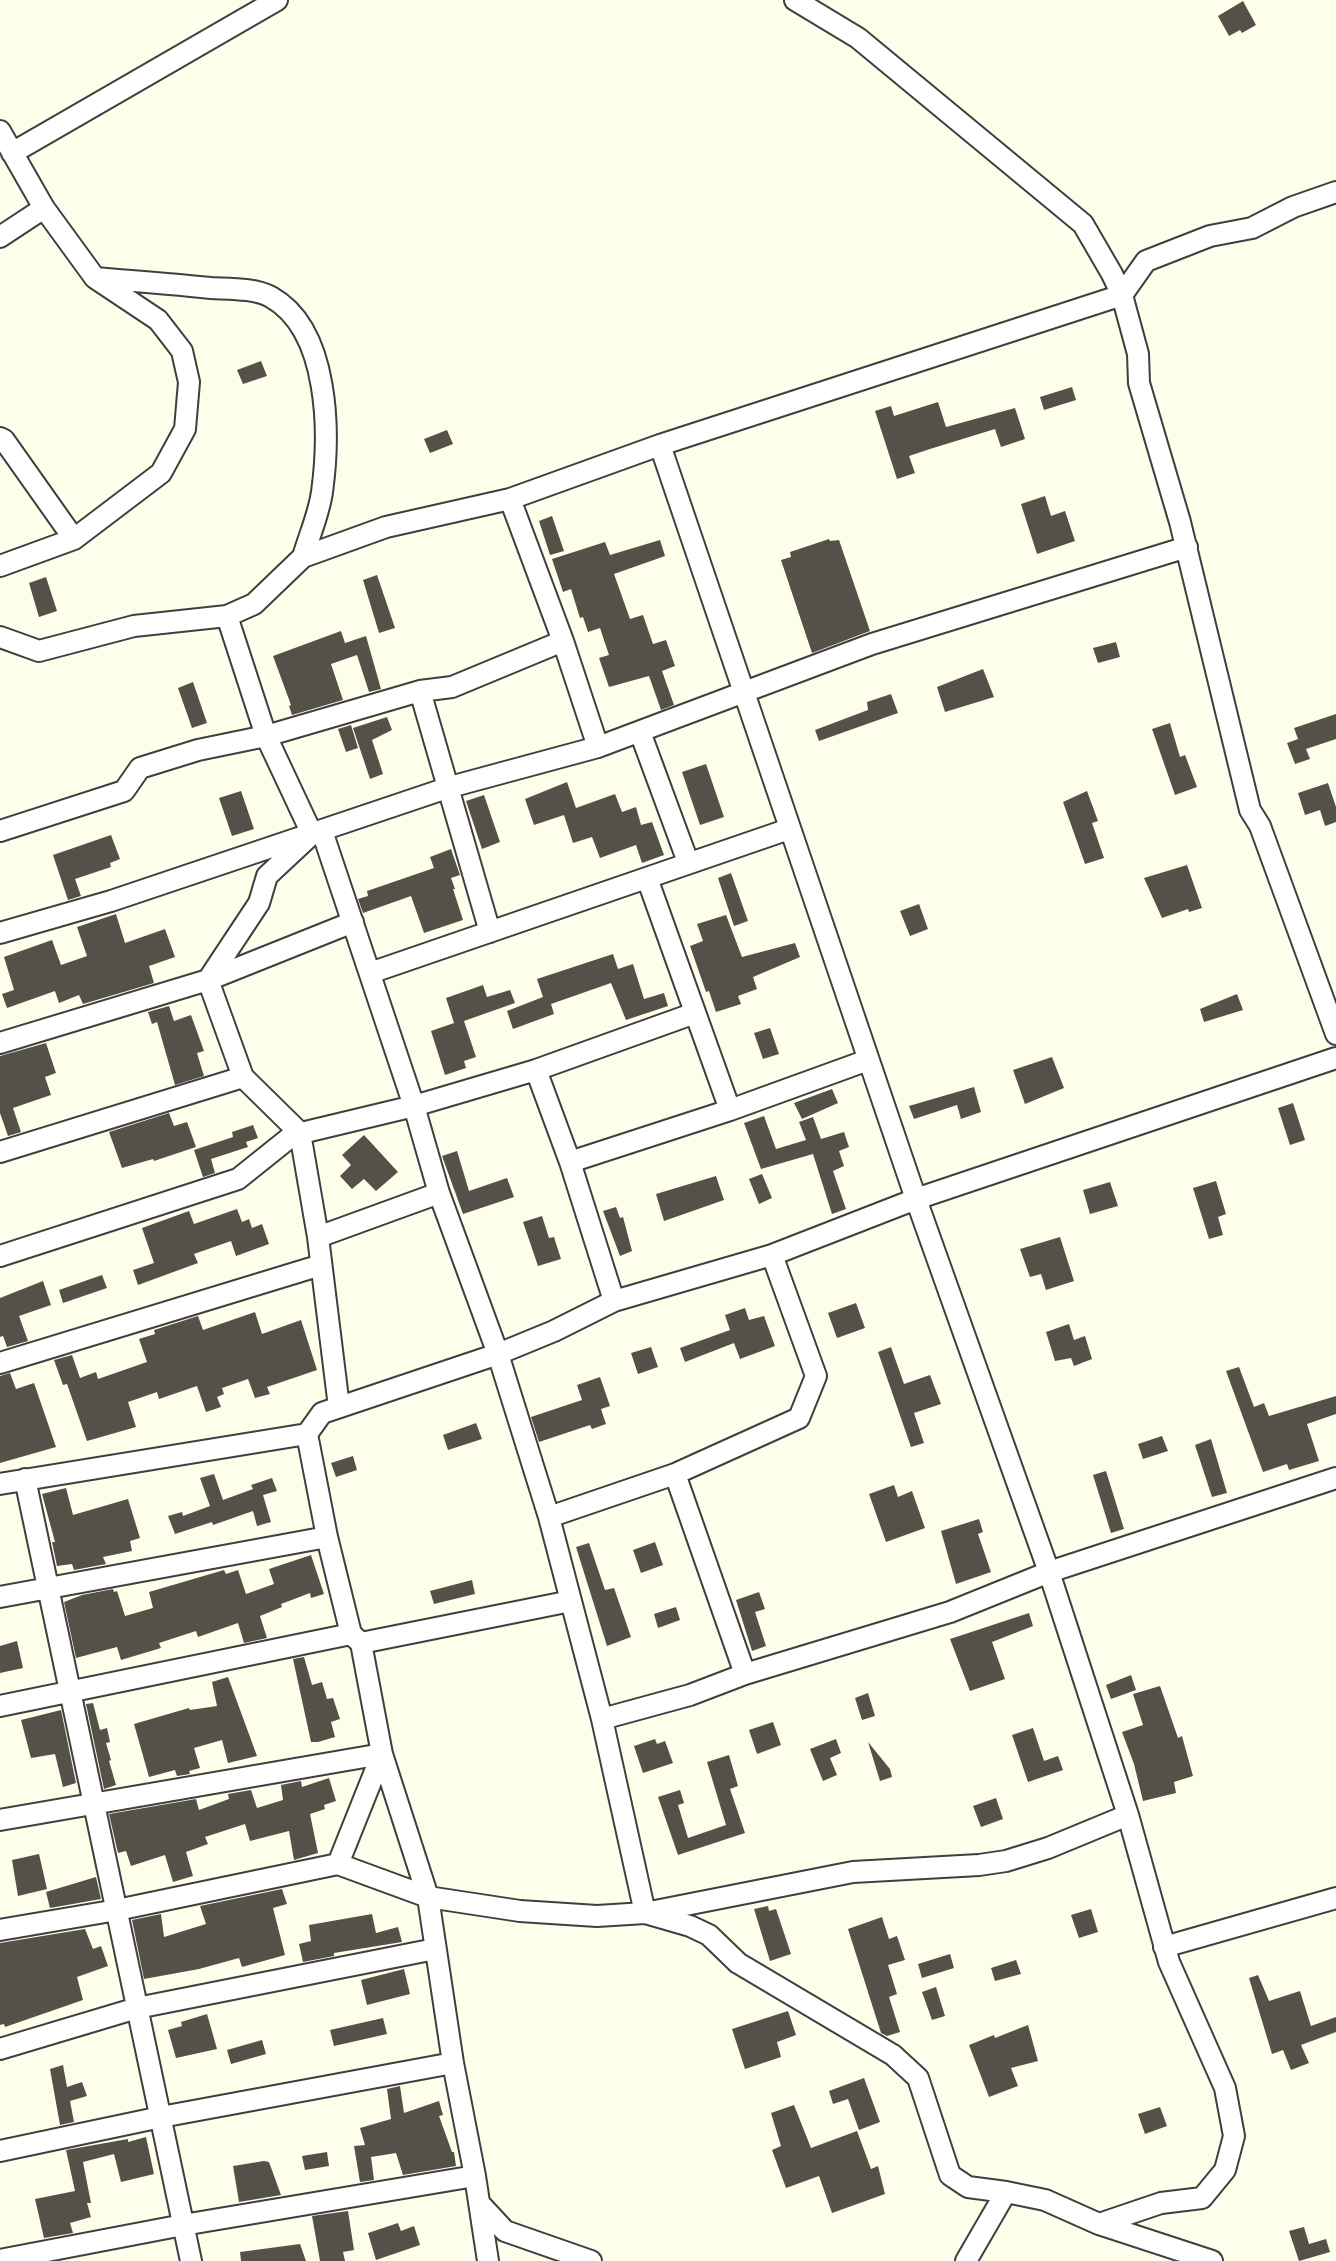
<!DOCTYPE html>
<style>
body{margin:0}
canvas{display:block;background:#feffeb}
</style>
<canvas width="1336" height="2261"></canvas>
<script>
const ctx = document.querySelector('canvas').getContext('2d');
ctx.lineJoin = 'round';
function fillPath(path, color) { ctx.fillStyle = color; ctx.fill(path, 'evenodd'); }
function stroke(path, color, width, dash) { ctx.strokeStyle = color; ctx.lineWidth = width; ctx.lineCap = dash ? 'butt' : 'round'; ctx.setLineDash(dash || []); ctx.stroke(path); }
const building = new Path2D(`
 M1243,1L1256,25L1242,33L1240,30L1229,36L1218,16Z
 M261,361L267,376L243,384L237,370Z
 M1072,387L1076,400L1044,410L1040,397Z
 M938,402L946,427L1015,408L1025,439L1001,447L995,429L930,449L909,456L915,473L897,479L875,411L891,406L894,416Z
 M447,430L453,444L430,453L424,439Z
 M1045,496L1051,516L1065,511L1075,541L1037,554L1021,504Z
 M552,516L564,551L550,555L539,521Z
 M829,539L830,541L839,540L870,631L812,653L781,560L791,557L790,552Z
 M660,540L665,556L614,574L630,619L643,615L653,644L666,640L675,666L662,671L674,705L661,710L649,676L609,687L599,658L609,655L600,628L588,632L583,617L580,618L571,589L563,592L552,559L605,542L610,555Z
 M377,575L395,628L379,633L363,580Z
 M46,577L57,611L39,617L29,583Z
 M341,631L345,643L366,636L381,689L369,692L357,655L331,664L343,700L292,715L289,706L291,705L273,656Z
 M1116,642L1120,657L1098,663L1093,648Z
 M983,669L994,697L945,712L937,687Z
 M193,682L207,723L192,728L178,688Z
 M891,694L898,713L819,741L815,730L868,710L867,702Z
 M1336,714V739L1306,749L1310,759L1295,764L1287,743L1298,739L1294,728Z
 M387,717L392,730L372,740L383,774L370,779L353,728Z
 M1170,723L1180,757L1185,755L1197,787L1175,795L1152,729Z
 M351,725L358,748L346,752L338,729Z
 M706,764L724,817L700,825L682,772Z
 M567,782L576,808L615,794L622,812L636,807L641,825L652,822L664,855L642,863L636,845L600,858L592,837L573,843L564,815L534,825L525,799Z
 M1328,783L1336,807V822L1325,826L1320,810L1305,815L1298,793Z
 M241,791L254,829L232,836L219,798Z
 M1087,791L1098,821L1092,823L1104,858L1085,864L1063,802Z
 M484,795L500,842L482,849L466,801Z
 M111,835L120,859L110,863L111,867L75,879L81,896L68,900L53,855Z
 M451,849L460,875L451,878L455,889H453L463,920L424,933L411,896L363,913L358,899L368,896L367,891L434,868L430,857Z
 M1187,865L1202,908L1189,912L1188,909L1162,918L1144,878Z
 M731,873L748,921L734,926L718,878Z
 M919,904L928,929L910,936L900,911Z
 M116,914L125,943L165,929L175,957L149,966L154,983L83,1004L79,995L59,1003L55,991L7,1008L2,994L14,990L4,957L52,940L61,965L87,956L77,927Z
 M726,915L742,957L795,943L800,957L753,977L757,989L738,996L741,1004L716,1012L709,991L706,992L690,946L703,941L697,924Z
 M613,954L618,969L633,964L644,999L664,993L668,1006L626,1020L611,983L551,1004L554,1014L513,1029L507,1011L543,997L537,979Z
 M483,985L487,997L510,990L515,1003L464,1021L476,1057L464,1061L466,1068L445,1075L431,1031L454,1023L446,998Z
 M1237,994L1243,1010L1204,1022L1200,1009Z
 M169,1006L174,1021L191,1015L204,1051L197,1053L204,1076L175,1085L157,1022L152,1024L148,1012Z
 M770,1028L779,1054L763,1059L754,1033Z
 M46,1043L56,1073L45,1077L51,1095L13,1108L21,1132L8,1136L0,1113V1056Z
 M1052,1057L1064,1088L1025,1104L1013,1070Z
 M974,1087L981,1112L961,1119L957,1105L914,1119L909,1106Z
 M832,1089L838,1103L802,1119L794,1103Z
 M1293,1103L1305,1140L1290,1145L1278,1108Z
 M169,1113L174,1126L187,1122L196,1147L154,1161L153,1159L122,1168L109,1132Z
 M764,1116L776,1149L806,1140L799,1122L813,1117L821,1139L844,1132L849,1147L839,1151L844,1166L833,1171L846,1209L832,1214L813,1154L761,1169L744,1123Z
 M253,1125L258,1138L246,1142L248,1147L211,1159L215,1173L203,1177L194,1150L233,1137L232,1132Z
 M364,1135L398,1172L376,1191L364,1179L352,1189L340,1176L351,1165L342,1155Z
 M457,1151L469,1191L507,1178L514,1197L463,1214L442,1156Z
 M762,1174L772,1198L759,1204L749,1179Z
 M716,1176L724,1200L664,1221L656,1194Z
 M1216,1181L1226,1214L1218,1217L1223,1235L1209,1239L1193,1188Z
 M1110,1182L1118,1206L1090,1214L1083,1190Z
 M616,1207L620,1218L623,1217L632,1251L620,1256L603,1211Z
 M237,1209L242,1222L249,1219L252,1228L262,1224L269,1244L236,1256L231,1241L194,1254L198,1263L138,1285L133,1270L154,1263L142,1228L189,1211L194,1224Z
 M542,1216L549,1238L554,1237L561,1259L538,1266L523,1222Z
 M1060,1237L1074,1281L1046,1290L1041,1274L1030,1277L1020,1249Z
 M102,1275L107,1288L63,1303L59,1290Z
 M43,1281L51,1305L19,1316L28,1341L7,1347L3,1336L0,1337V1298Z
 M856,1303L865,1328L837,1338L828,1313Z
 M745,1308L749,1320L764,1316L775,1346L740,1359L734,1343L685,1362L680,1348L730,1330L725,1315Z
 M255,1312L262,1334L301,1320L317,1370L267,1387L270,1394L255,1398L248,1379L222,1388L224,1394L217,1397L221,1407L206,1412L197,1386L159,1399L157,1392L128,1402L136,1427L87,1441L67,1384L63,1385L54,1360L72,1355L80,1378L96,1372L98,1379L147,1362L139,1339L155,1334L154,1330L198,1316L203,1330Z
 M1069,1324L1074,1340L1085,1336L1092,1359L1074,1366L1071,1358L1055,1361L1046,1332Z
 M651,1347L658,1367L638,1374L631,1353Z
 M891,1347L904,1384L930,1375L941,1404L914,1413L924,1443L911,1447L878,1352Z
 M1239,1367L1254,1407L1264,1403L1269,1416L1336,1396V1414L1307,1424L1319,1461L1289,1470L1287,1464L1263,1472L1226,1371Z
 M10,1373L16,1389L34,1383L56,1447L0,1463V1376Z
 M600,1377L610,1406L601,1409L606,1424L592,1429L590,1425L539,1442L531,1417L582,1400L577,1385Z
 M476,1423L482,1439L448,1450L443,1435Z
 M1162,1436L1168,1451L1143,1459L1138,1444Z
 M1211,1439L1227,1493L1212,1497L1195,1445Z
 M353,1456L357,1470L336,1477L331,1463Z
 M1106,1471L1124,1529L1111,1533L1093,1475Z
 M214,1474L223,1500L253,1489L251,1485L272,1478L277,1491L263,1495L271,1522L257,1526L253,1511L213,1525L212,1522L175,1534L168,1516L182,1512L183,1516L210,1506L200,1478Z
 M894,1485L898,1497L912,1491L925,1528L886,1542L869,1494Z
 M66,1488L73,1515L128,1499L140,1538L130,1541L132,1551L103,1557L106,1564L74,1570L72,1564L57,1566L52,1542H55L42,1494Z
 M979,1519L983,1532L978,1534L991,1572L956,1584L941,1531Z
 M655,1542L663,1565L641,1573L633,1550Z
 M589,1543L605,1590L614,1588L631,1637L607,1646L576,1547Z
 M311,1555L324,1594L311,1598L310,1593L281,1604L282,1607L260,1616L267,1638L244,1643L238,1623L198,1637L196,1631L159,1643L161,1648L121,1660L117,1647L76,1658L64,1602L82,1595L113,1589L114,1592L117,1591L125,1616L153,1608L149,1592L224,1570L226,1574L238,1570L246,1594L274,1584L269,1569Z
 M472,1580L475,1594L434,1604L430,1591Z
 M759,1592L765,1609L755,1612L766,1646L752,1651L736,1600Z
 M676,1607L680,1620L658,1628L654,1614Z
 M1029,1613L1033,1626L992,1642L1005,1679L970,1691L950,1639Z
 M17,1641L23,1668L0,1673V1646Z
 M304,1657L312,1685L322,1682L327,1699L333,1698L340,1719L331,1722L335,1737L318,1742H311L293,1659Z
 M1131,1675L1136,1690L1111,1699L1106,1685Z
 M228,1677L257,1756L228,1763L222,1740L194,1748L200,1768L189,1771L190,1774L177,1776L175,1770L149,1777L134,1724L189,1708L190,1710L217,1706L212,1682Z
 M1160,1686L1178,1738L1182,1736L1193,1776L1174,1782L1176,1793L1143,1801L1134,1764L1122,1732L1143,1725L1133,1694Z
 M868,1693L875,1716L862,1720L855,1698Z
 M93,1703L100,1730L107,1728L110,1742L106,1743L111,1760L109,1761L116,1785L104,1789L86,1704Z
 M61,1710L76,1783L63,1787L55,1754L31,1758L21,1720Z
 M773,1722L781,1745L757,1754L749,1730Z
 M1033,1728L1044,1761L1058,1756L1063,1770L1028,1782L1012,1735Z
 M655,1739L657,1744L665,1741L673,1763L643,1773L634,1746Z
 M836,1739L841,1753L830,1758L837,1775L823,1781L810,1749Z
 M868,1742L890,1769L892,1777L880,1781Z
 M729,1755L738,1786L730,1789L745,1833L678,1855L658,1797L680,1790L684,1803L678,1805L688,1838L726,1825L707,1762Z
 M329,1778L336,1801L324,1805L325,1809L310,1814L318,1853L294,1860L289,1831L250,1841L245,1824L205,1837L208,1844L186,1852L193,1876L173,1882L165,1855L131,1866L126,1851L118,1853L109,1814L196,1799L199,1810L229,1799L228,1794L251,1790L257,1808L283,1800L281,1785L301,1781L302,1787Z
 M996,1798L1003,1819L981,1827L973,1806Z
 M39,1854L47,1889L18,1896L12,1860Z
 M96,1877L101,1899L50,1908L46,1892Z
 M282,1889L287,1904L273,1908L285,1955L242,1967L239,1958L199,1969L144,1979L132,1920L161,1914L164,1937L206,1924L200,1906Z
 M768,1906L769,1911L776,1909L791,1954L770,1961L754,1909Z
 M1091,1909L1098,1932L1079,1938L1071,1915Z
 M372,1914L376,1933L398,1927L402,1942L334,1953V1956L303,1962L299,1944L311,1941L309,1925Z
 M882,1917L889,1939L897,1936L905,1960L888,1965L897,1994L889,1997L900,2032L887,2036L881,2033L848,1929Z
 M85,1929L93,1949L101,1946L108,1966L77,1977L83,2000L5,2027L4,2024L0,2025V1943Z
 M950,1954L954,1968L922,1978L918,1964Z
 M1016,1960L1021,1974L995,1981L991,1968Z
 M404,1969L410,1994L367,2005L361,1980Z
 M1258,1975L1269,2001L1300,1991L1311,2026L1336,2017V2032L1301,2045L1309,2063L1291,2070L1283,2050L1272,2054L1249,1978Z
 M936,1987L945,2016L932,2020L922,1992Z
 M788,2011L796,2035L777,2042L781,2057L745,2069L732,2029Z
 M207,2014L217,2049L176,2058L168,2030L182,2026L181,2022Z
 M383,2018L387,2034L334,2046L330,2030Z
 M1028,2025L1038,2061L1011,2068L1018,2086L989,2097L969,2045L994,2035L995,2038Z
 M262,2040L266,2054L231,2064L227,2050Z
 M63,2065L67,2087L82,2082L87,2096L70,2101L74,2122L60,2125L50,2069Z
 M864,2078L880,2122L859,2130L848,2099L833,2104L829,2091Z
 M400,2086L404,2113L439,2101L443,2115L439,2116L452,2152H454L456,2166L403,2175L396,2153L371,2157L374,2180L360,2182L354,2146L365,2145L360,2128L391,2119L387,2089Z
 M794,2105L811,2148L857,2131L871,2169L878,2166L885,2194L832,2213L819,2176L786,2188L772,2150L781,2146L771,2113Z
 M1160,2107L1167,2126L1145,2134L1138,2114Z
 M146,2137L154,2174L121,2182L114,2154L83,2162L91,2203H87L91,2217L70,2223L73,2233L44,2238L35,2199L75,2191L66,2150L128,2139V2142Z
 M327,2152L329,2166L305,2170L302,2156Z
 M264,2161L269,2162L281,2195L239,2202L233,2166Z
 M348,2211L354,2250L343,2252L345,2261H320L312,2216Z
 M398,2223L401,2231L414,2226L420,2245L376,2260L368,2233Z
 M1304,2227L1309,2244L1326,2239L1330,2252L1299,2261L1289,2231Z
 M300,2244L306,2261H241L240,2252Z`);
const minor = new Path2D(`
 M795,0L858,38L1083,224L1112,274L1122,295L1138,354L1139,383L1180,522L1250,810L1260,826L1336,1034
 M0,131L44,208L95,278L158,320L182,351L189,382L185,429L161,473L74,539L0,566
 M12,153L277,0
 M0,237L44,208
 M96,278C134,281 173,284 211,288C229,289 255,288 271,297C330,330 330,434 322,492C319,514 309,536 303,557
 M0,438L4,440L74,539
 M660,445L916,1199L1049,1572L1128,1815L1169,1962L1225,2088L1234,2136L1225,2170L1202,2198L1161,2203L1099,2224L1212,2261
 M510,499L660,445L1122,295L1146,261L1210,236L1252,228L1293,207L1336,192
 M227,616L266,736L312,834L267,876L259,903L208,980L243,1077L300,1133L318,1237L339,1407
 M0,637L39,651L134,626L227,616L254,604L303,557L386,527L510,499L563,641L598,747
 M420,691L490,932
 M640,732L688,862
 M0,831L124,791L140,768L198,750L266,736L420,691L452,687L563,641
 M322,831L414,1106L439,1193L498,1354L549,1517L675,1474L745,1674
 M647,878L730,1110
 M0,933L111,901L450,787L598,747L872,644L1187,547
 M370,973L789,829
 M0,1043L208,980L353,922
 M536,1070L570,1162L614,1301
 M0,1152L243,1077
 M570,1162L730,1110L868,1060
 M318,1237L439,1193
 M0,1256L238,1179L293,1135L414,1106L536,1070L695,1013
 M0,1363L321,1265
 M307,1434L327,1537L351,1634L361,1643L382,1754L428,1897L453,2063L475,2176L488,2261
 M675,1474L799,1418L816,1376L772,1255
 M25,1479L191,2261
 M0,1484L307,1434L322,1413L498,1354L554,1331L614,1301L772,1255L916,1199L1336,1058
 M549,1517L571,1601
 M0,1597L327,1537
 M361,1643L571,1601L602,1719L690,1695L745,1674L950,1612L1049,1572L1336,1478
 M0,1706L351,1634
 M602,1719L645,1913L690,1926L709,1935L738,1963L893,2055L918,2078L950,2175L968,2187L1006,2192
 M0,1820L382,1754
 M338,1864L428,1897L520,1911L597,1916L645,1913L853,1872L979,1865L1006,1861L1048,1848L1128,1815
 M0,1930L117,1910L338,1864L382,1754
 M1164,1947L1336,1898
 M0,2049L137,2008L435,1949
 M0,2151L161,2117L453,2063
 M479,2203L505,2231L591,2261
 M0,2260L183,2225L475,2176
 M966,2261L1006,2192L1045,2200L1099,2224`);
fillPath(building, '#565148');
stroke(minor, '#3f3f3f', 24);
stroke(minor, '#fff', 20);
</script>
